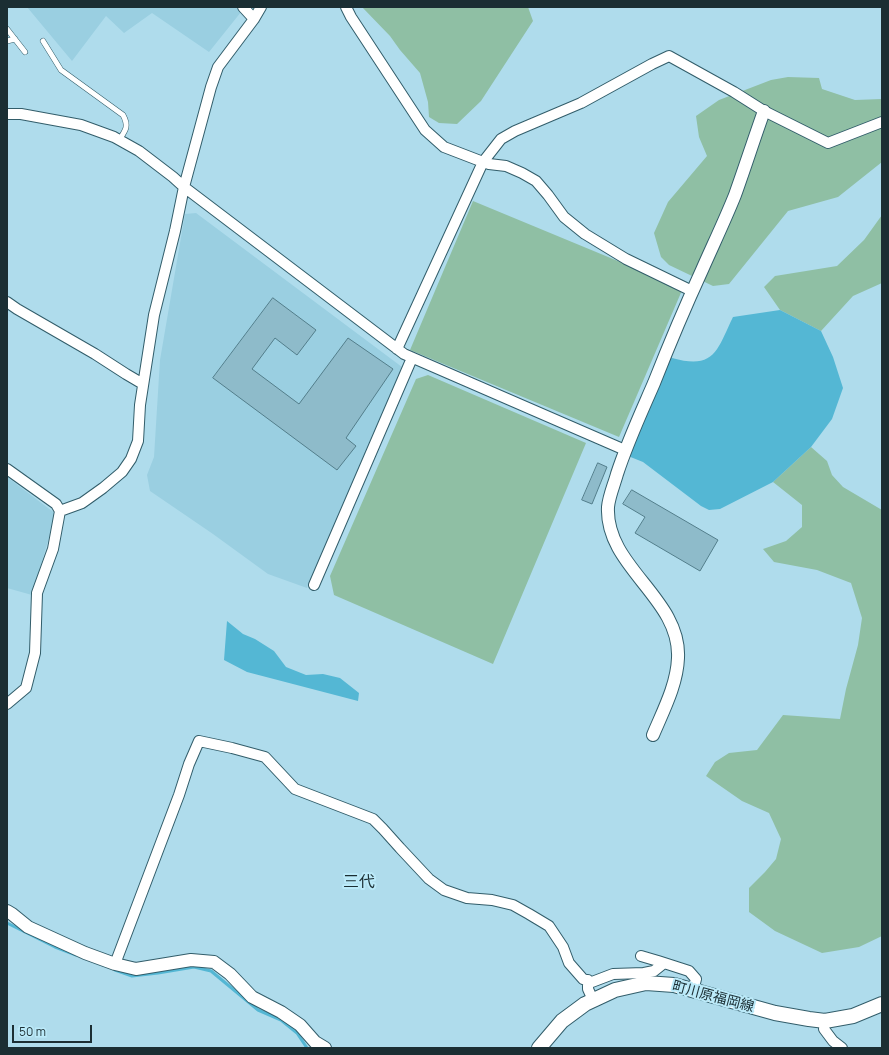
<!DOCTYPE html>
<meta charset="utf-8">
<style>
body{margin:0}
#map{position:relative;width:889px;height:1055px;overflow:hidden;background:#afdcec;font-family:Manrope,sans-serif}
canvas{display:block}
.frame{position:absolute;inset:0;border:8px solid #1b2e33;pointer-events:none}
.scale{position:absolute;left:12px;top:1025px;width:80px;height:18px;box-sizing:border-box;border:2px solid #1b2e33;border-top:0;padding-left:5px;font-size:12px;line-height:14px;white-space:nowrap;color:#1b2e33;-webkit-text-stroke:3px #bbeaf9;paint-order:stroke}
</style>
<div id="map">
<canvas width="889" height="1055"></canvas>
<div class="frame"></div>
<div class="scale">50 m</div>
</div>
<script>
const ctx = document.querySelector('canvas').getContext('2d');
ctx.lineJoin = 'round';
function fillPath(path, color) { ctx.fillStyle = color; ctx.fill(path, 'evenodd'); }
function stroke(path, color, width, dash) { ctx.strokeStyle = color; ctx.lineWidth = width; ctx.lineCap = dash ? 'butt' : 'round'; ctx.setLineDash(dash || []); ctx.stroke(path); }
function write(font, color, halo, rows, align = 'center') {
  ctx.font = font + ' Manrope,"Noto Sans JP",sans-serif'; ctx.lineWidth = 4; ctx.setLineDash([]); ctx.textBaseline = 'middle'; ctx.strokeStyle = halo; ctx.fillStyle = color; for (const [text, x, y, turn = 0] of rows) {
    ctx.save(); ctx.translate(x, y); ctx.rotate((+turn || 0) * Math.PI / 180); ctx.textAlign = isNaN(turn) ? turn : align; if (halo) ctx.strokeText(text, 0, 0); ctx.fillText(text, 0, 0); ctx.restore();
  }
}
const built = new Path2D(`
 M27,7H236L241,12L209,52L152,13L124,33L106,16L72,61Z
 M196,213L402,367L307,588L268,574L213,534L150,491L147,475L154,457L160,360L185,214Z
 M7,477L56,514L32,595L7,588Z`);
const green = new Path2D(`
 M362,7H528L533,21L481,101L457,124L439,123L429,117L428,102L420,73L400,50L390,36Z
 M788,77L819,78L822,89L855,100L882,99V162L838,197L788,211L729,284L713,286L669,265L661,257L654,233L668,202L707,156L699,137L696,116L719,100L771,80Z
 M473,201L683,288L619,437L410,350Z
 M882,215V283L853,296L821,331L780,310L764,287L775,276L837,266L864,240Z
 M428,375L586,443L493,664L334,595L330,576L416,379Z
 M811,447L827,461L832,475L843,487L882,510V936L859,947L822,953L775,931L749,912V888L765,872L776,859L781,839L769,813L742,801L706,776L715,762L729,753L757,750L783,715L840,719L846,689L858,645L862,618L851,583L817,570L774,562L763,549L786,541L802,527V505L773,482Z`);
const water = new Path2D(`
 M780,310L821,331L833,357L843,388L832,419L811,447L773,482L720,509L709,510L701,506L643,462L628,456L669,353L672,358C715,370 717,350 733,317Z
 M227,621L243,634L255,639L274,651L286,667L306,675L323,674L340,678L359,693L358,701L247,672L224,660Z`);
const stream = new Path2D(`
 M7,923L55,947L76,955
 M115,970L132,976L158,973L194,967L211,971L258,1010L281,1020L297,1033L307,1048`);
const building = new Path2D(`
 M273,298L316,330L297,355L275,338L252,369L299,404L348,338L393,369L346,438L356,446L337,470L213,378Z
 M598,463L607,467L592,504L582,500Z
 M632,490L718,540L700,571L635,533L645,517L623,504Z`);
const service = new Path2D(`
 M7,29L25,52
 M7,41L15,39
 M43,41L61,70L123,115C129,126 126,130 119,140`);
const minor = new Path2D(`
 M243,7L254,19
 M346,7L351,17L425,130L444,147L483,162L489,164L506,166L522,173L536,181L548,195L564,217L585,234L626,259L692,291
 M7,114H21L81,125L114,137L139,151L173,177L184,187L404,354L625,450
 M7,302L17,309L95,354L126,374L143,384
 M397,349L483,162L501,139L515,131L581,103L652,64L669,56L734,92L764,111L828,143L882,122
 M7,469L56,504L60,511L53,549L37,593L35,653L26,688L7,704
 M60,511L82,503L103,488L122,472L131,459L138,441L140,405L154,315L175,231L184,187L211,87L218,67L254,19L261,7
 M314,585L412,358
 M641,956L658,961L689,971L696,979L693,991
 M115,964L179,795L189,764L199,741L232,748L265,757L295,789L373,819L383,829L400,848L429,879L444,890L467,898L492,900L513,905L529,914L549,926L563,947L569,963L583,979L592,982L613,974L644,973L646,983
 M644,973L654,971L664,963
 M588,980V989L593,1000
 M825,1021L824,1029L833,1041L842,1048`);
const tertiary = new Path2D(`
 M653,735C663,711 677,685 678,658C681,598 605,567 608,507C609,496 614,485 617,474C627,443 641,413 654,383C669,345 685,307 702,270C713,245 725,220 735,195C745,167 754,139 764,111
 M7,911L12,914L28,927L85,953L115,964L136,969L191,960L214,962L230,974L252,997L281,1012L300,1025L315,1042L325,1048`);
const secondary = new Path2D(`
 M539,1048L562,1021L585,1004L615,990L646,983L674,985L775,1013L809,1019L825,1021L853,1016L882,1004`);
const streetNames = [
 ["町川原福岡線",713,997,15]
];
const quarterNames = [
 ["三代",359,883]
];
fillPath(built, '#9acfe1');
fillPath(green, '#8fbfa4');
fillPath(water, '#54b7d4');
stroke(stream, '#54b7d4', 3);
fillPath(building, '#8ebbca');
stroke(building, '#537e8b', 1);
stroke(service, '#325d6a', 6);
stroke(minor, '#325d6a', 12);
stroke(tertiary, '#325d6a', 14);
stroke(secondary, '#325d6a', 16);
stroke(service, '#fff', 5);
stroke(minor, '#fff', 10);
stroke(tertiary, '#fff', 12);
stroke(secondary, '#fff', 14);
write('14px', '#1b2e33', '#bbeaf9', streetNames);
write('16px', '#1b2e33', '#bbeaf9', quarterNames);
</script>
